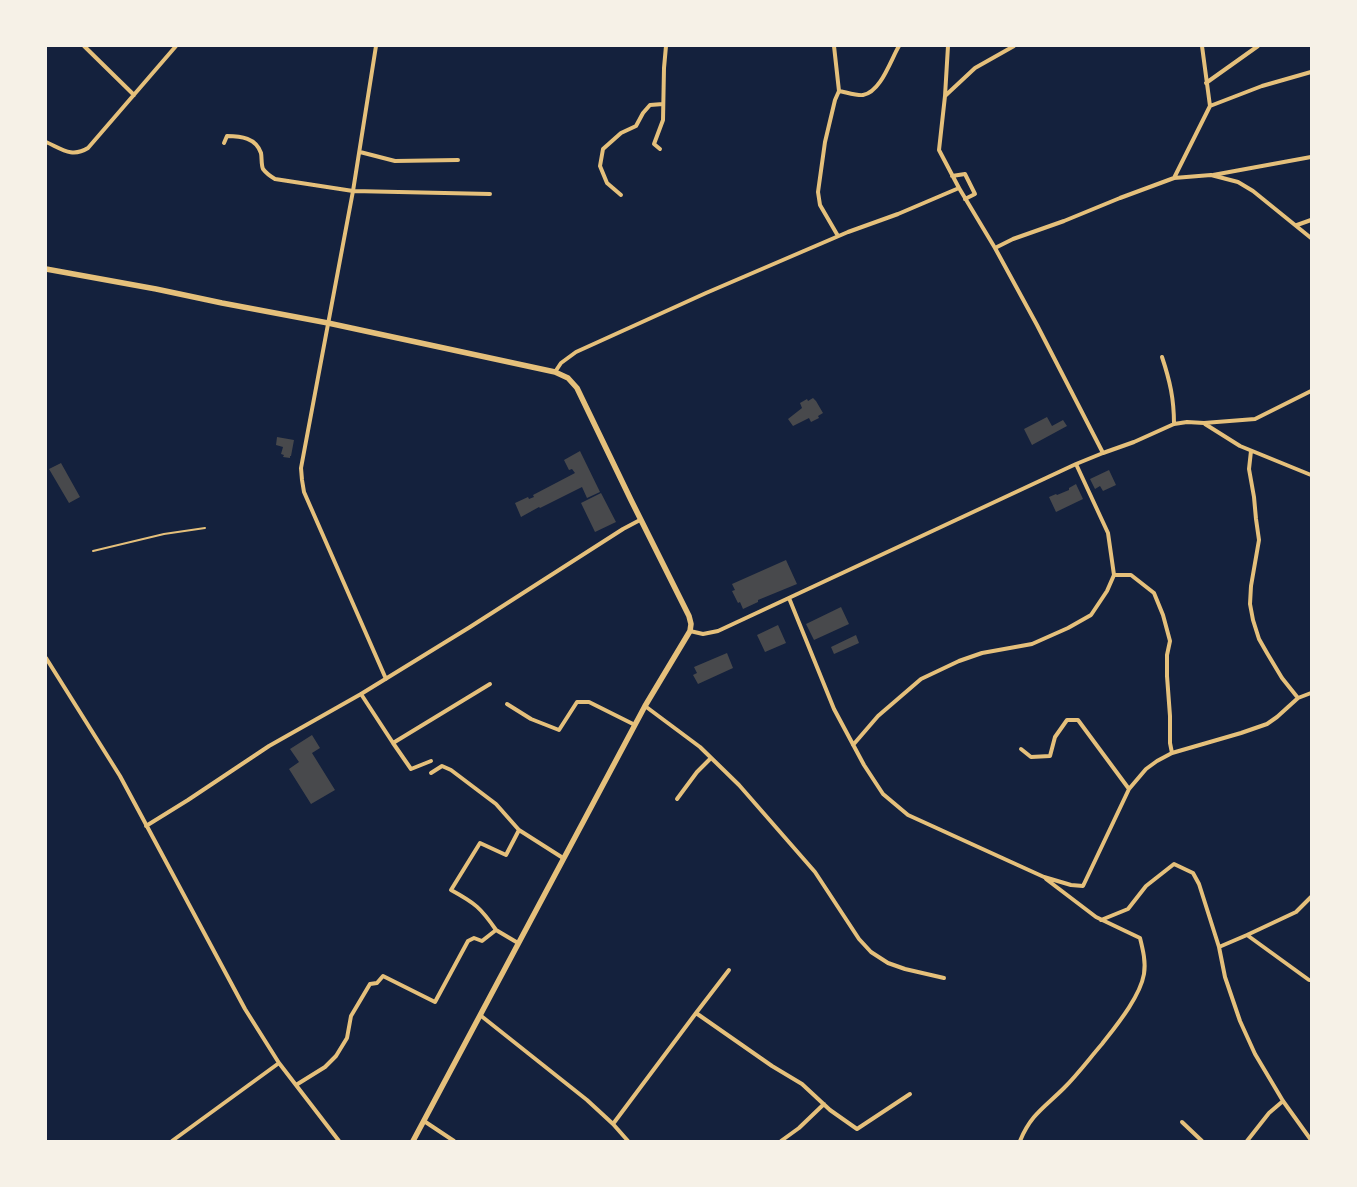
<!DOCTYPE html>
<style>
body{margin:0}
#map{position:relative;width:1357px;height:1187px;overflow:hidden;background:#14213d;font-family:"Open Sans",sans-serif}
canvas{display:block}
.frame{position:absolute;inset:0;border:47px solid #f6f1e7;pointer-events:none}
</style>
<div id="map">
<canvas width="1357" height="1187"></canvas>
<div class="frame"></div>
</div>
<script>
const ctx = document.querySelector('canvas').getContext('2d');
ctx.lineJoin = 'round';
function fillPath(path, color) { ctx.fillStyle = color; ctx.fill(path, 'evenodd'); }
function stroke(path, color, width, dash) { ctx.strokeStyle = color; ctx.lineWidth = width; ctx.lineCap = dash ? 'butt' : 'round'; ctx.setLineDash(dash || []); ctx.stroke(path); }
const building = new Path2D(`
 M813,398L816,401L823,413L818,416L819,418L811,422L809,418L793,426L788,419L802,408L800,403L807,399L808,401Z
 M1047,417L1052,426L1063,420L1067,426L1032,445L1024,429Z
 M277,437L294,440L291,456H290V458L283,457L284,455L281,454L283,447L276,445Z
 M580,451L600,492L587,498L582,487L540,508L539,507L521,517L515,503L528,497L529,499L534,497L533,495L575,473L572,469L569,470L564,460Z
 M61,463L80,497L69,503L49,469Z
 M1109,470L1116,485L1103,491L1100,486L1095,489L1090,479Z
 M1076,484L1083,499L1056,512L1049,497L1056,494L1057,495L1069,490V488Z
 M601,493L616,522L595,532L581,503Z
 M786,560L797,584L758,600V602L743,609L740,602L738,603L732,591L735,590L732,584Z
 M841,607L849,624L814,640L806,624Z
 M778,625L786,643L765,652L757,635Z
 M856,635L859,643L834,654L831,647Z
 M727,653L733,668L698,684L693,675L697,673L694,667Z
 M312,735L320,748L312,753L335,790L311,804L289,769L299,762L290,749Z`);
const service = new Path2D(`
 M93,551L164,534L205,528`);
const minor = new Path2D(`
 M84,46L134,95
 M376,46L353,191L301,468L302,480L304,492L386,679
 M834,46L839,91L835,100L825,142L818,192L820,205L838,236
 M948,46L945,96L939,150L959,188
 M1206,83L1258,46
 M839,91C845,92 858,96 863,95C881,92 891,59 899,46
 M945,96L975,68L1014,46
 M1210,106L1262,86L1311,72
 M46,142C62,149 72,158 88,148L176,46
 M224,143L227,136C241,136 256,138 261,153C262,158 261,164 263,169C266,173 270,176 275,179L353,191L490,194
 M660,149L654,144L663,120L664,68L666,46
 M360,152L395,161L458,160
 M1213,175L1311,157
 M952,176L965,174L975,194L965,199
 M1174,178L1210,106L1202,46
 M621,195L607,183L600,166L603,149L621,133L636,126L643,113L650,105L663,104
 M1297,225L1311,220
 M995,248L1013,239L1064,221L1120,198L1174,178L1211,175L1238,182L1253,191L1311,238
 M1162,357C1170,381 1174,399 1174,424
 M555,372L561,363L576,352L706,293L848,232L898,214L959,188L995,248L1037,325L1103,453
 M1205,424L1240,446L1311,475
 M1251,451L1249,469L1254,497L1256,519L1259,540L1251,586L1250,604L1253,620L1259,639L1267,653L1282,678L1298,698
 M1076,464L1108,533L1114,575
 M1114,575H1131L1154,593L1163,615L1170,641L1167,655V676L1170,716V743L1172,753
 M789,598L834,709L864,765L883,794L908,815L1044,877L1071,885L1083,886L1129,789L1146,769L1157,761L1172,753L1241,733L1267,724L1277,717L1298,698L1311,693
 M690,631L703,634L718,631L1076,464L1103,453L1134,442L1174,424L1187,422L1204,423L1255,419L1311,391
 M46,658L120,776L245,1009L279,1063L339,1141
 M361,694L393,743L490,684
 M507,704L531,719L559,730L577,702H589L635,725
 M645,706L700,747L739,785L815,872L859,939L871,952L888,963L905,969L944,978
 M393,743L411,769L431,761
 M853,745L878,716L921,679L959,661L982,653L1032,644L1068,628L1091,615L1107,591L1114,575
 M1021,749L1031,757L1050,756L1055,737L1067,720H1078L1129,789
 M431,773L442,766L451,770L496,804L519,830
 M677,799L697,772L711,758
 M146,826L188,800L269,746L361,694L470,627L623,529L640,520
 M1101,920L1128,909L1146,886L1174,864L1193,873L1199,884L1219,947L1225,977L1240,1021L1255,1054L1283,1101L1311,1140
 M496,930C481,908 475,903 451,890L480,843L506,855L519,830L563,858
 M1247,935L1296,912L1311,897
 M1219,947L1247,935L1309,980
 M696,1013L772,1066L802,1084L830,1110L857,1129L910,1094
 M480,1015L587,1100L613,1124L628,1141
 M296,1085L325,1067L336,1056L347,1038L351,1016L370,984L377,983L383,976L435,1002L468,941L474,938L482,941L496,930L518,943
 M424,1121L454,1141
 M1182,1122L1202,1141
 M613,1124L696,1013L729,970
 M172,1141L279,1063
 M781,1141L799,1128L824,1104
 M1020,1141C1031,1114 1045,1107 1064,1088C1078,1074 1089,1059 1102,1044C1116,1026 1140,997 1144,974C1146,962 1143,950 1140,938L1096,917L1046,879
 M1247,1141L1269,1113L1283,1101`);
const tertiary = new Path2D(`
 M46,269L156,289L222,303L328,323L555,372L568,378L577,388L631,500L689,616L691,624L690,631L645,706L413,1141`);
fillPath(building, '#48494c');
stroke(service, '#e5c07b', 2);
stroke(minor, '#e5c07b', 4);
stroke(tertiary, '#e5c07b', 5.5);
</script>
